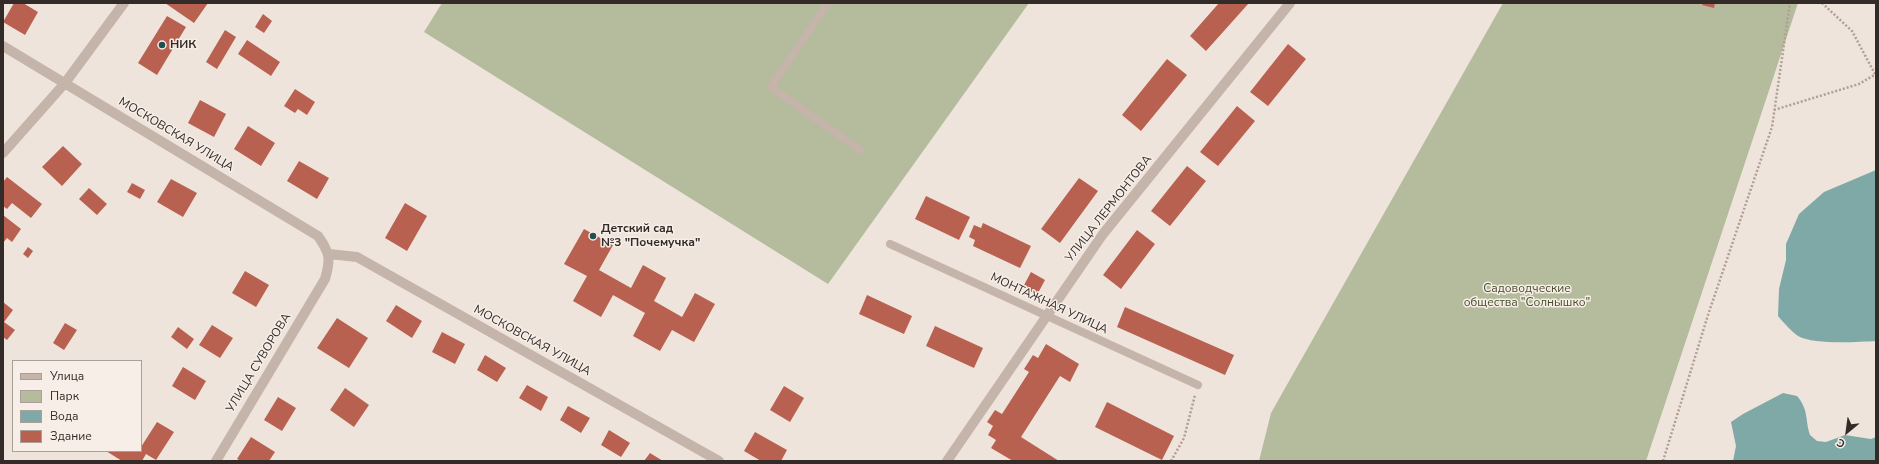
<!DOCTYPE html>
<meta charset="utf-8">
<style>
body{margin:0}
#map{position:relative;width:1879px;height:464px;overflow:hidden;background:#efe4db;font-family:"Nunito Sans",sans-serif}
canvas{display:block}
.frame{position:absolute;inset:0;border:4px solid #332b28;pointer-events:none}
.legend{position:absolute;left:12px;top:360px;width:130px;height:92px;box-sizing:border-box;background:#f7eee7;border:1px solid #a9a09b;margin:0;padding:5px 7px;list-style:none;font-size:12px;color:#332b28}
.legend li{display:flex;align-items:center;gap:8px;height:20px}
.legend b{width:20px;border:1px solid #a9a09b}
.north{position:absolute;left:1827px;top:412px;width:40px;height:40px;-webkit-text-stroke:3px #f7eee7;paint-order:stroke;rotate:209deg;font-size:11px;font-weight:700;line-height:16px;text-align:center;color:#332b28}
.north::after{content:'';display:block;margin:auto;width:14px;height:18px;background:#332b28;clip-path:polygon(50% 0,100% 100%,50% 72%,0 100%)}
</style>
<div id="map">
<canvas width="1879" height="464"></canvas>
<div class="frame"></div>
<ul class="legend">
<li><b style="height:5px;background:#c5b4a9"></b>Улица</li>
<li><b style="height:11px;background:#b4bc9d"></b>Парк</li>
<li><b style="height:11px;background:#7ea9a7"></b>Вода</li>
<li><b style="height:11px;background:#b96150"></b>Здание</li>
</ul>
<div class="north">С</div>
</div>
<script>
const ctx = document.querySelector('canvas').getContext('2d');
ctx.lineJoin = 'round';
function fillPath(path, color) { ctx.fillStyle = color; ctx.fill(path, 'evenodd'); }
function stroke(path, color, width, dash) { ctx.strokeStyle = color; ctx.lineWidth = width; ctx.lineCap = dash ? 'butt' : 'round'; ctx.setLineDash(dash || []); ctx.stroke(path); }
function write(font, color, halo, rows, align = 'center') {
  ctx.font = font + ' "Nunito Sans",sans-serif'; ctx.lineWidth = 3; ctx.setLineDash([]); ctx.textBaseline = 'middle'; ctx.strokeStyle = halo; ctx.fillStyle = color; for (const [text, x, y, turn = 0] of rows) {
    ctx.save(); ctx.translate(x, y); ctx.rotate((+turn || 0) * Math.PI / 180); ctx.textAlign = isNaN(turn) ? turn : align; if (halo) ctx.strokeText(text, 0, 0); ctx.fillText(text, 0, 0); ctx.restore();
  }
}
const green = new Path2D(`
 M442,3H1029L828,284L424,32Z
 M1503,3H1798L1646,461H1259L1271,413Z`);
const water = new Path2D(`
 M1876,170V341C1857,342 1814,345 1798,336C1791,331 1784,323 1778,316L1779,289L1786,260V244L1799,214L1824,192Z
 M1783,393L1797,396C1809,410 1805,420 1810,435L1817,441L1826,442L1845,435L1871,439L1876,437V461H1733L1736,446L1731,422L1743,414Z`);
const building = new Path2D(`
 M14,3H23L38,12L25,35L3,22Z
 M165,3H208L194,23Z
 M1219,3H1249L1206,51L1190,36Z
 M1703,3H1715L1714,8L1702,5Z
 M263,14L272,21L264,33L255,27Z
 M167,16L186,27L157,75L138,63Z
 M225,30L236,37L217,69L206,62Z
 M247,40L280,62L271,76L238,54Z
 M1288,44L1306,59L1268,106L1250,92Z
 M1167,59L1187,75L1141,131L1122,115Z
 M295,89L315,102L307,115L298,109L295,113L284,106Z
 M200,100L226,114L214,137L188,123Z
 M1237,106L1255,121L1218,166L1200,152Z
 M248,126L275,143L261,166L234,149Z
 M63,146L82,164L62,186L42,167Z
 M299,161L329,178L317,199L287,181Z
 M1187,166L1206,181L1170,226L1151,211Z
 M7,177L42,204L31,218L12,203L7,209L3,206V182Z
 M1079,178L1098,191L1060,243L1041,229Z
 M171,179L197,193L183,217L157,202Z
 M132,183L145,190L140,199L127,192Z
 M89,188L107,204L97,215L79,199Z
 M926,196L970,217L959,240L915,219Z
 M405,203L427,216L407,251L385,238Z
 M3,215L21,229L12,242L7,238L3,243Z
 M983,223L1031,246L1020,268L973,246L975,240L969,237L974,225L981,228Z
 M584,229L613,245L599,270L631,288L643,265L666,278L654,301L682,317L695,293L715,304L694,342L672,330L660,351L633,336L645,313L613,295L601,317L573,301L587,276L564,264Z
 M1137,230L1155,244L1121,289L1103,275Z
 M28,247L33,251L28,258L23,254Z
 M245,271L269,285L256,307L232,293Z
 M1031,272L1045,280L1037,295L1023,287Z
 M867,295L912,316L904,334L859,314Z
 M3,302L13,310L4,322L15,330L7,340L3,337Z
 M396,305L422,321L412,338L386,321Z
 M1125,307L1234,355L1225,375L1117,327Z
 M337,318L368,338L349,368L317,348Z
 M65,323L77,330L64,350L53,343Z
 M212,325L233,338L220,358L199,345Z
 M935,326L983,348L974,368L926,346Z
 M178,327L194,339L187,349L171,337Z
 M442,332L465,344L455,364L432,352Z
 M1046,344L1079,364L1070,382L1060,376L1021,437L1059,461H1013L991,448L996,440L988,435L993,426L987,422L995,410L1002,414L1029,372L1024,369L1033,355L1038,358Z
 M485,355L506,368L497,382L477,370Z
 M183,367L206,381L195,400L172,386Z
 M527,385L548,397L541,411L519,398Z
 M784,386L804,398L790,422L770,410Z
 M345,388L369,405L354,427L330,410Z
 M278,397L296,408L282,431L264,420Z
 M1107,402L1174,436L1162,460L1095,427Z
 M568,406L590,418L581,433L560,420Z
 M157,422L174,432L156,460L146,454L142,461H122L106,451H141V447Z
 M609,430L630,443L621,457L601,445Z
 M755,432L787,450L781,461H761L744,451Z
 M251,437L275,452L269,461H241L237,459Z
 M650,453L663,461H644Z`);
const path = new Path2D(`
 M1822,3L1852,31L1875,74
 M1774,110L1859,84L1876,74
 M1171,461L1184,438L1195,395
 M1663,461L1708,315L1772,127L1790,3`);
const service = new Path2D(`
 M828,3L771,87L860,150
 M890,244L1198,385`);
const minor = new Path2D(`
 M3,46L318,236C330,253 331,259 325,279L216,461
 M3,153L65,83L124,3
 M329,254L357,257L719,461
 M947,461L1103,234L1290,3`);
const markers = [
 [162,45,4,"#225050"],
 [593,236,4,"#225050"]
];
const poiNames = [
 ["НИК",170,45],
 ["Детский сад",601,229],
 ["№3 \"Почемучка\"",601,243]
];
const streetNames = [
 ["МОСКОВСКАЯ УЛИЦА",176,135,31],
 ["УЛИЦА ЛЕРМОНТОВА",1109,209,-52],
 ["МОНТАЖНАЯ УЛИЦА",1049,304,25],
 ["МОСКОВСКАЯ УЛИЦА",532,341,29],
 ["УЛИЦА СУВОРОВА",259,363,-59]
];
const parkNames = [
 ["Садоводческие",1527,289],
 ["общества \"Солнышко\"",1527,303]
];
fillPath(green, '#b4bc9d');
fillPath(water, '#7ea9a7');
fillPath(building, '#b96150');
stroke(path, '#b19e93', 2.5, [2, 2]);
stroke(service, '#c5b4a9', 8);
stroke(minor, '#c5b4a9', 10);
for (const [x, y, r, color] of markers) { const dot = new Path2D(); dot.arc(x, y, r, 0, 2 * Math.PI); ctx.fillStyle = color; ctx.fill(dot); stroke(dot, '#f7eee7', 1.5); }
write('bold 12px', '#332b28', '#f7eee7', poiNames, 'left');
write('12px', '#332b28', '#f7eee7', streetNames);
write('12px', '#464f2e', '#f7eee7', parkNames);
</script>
